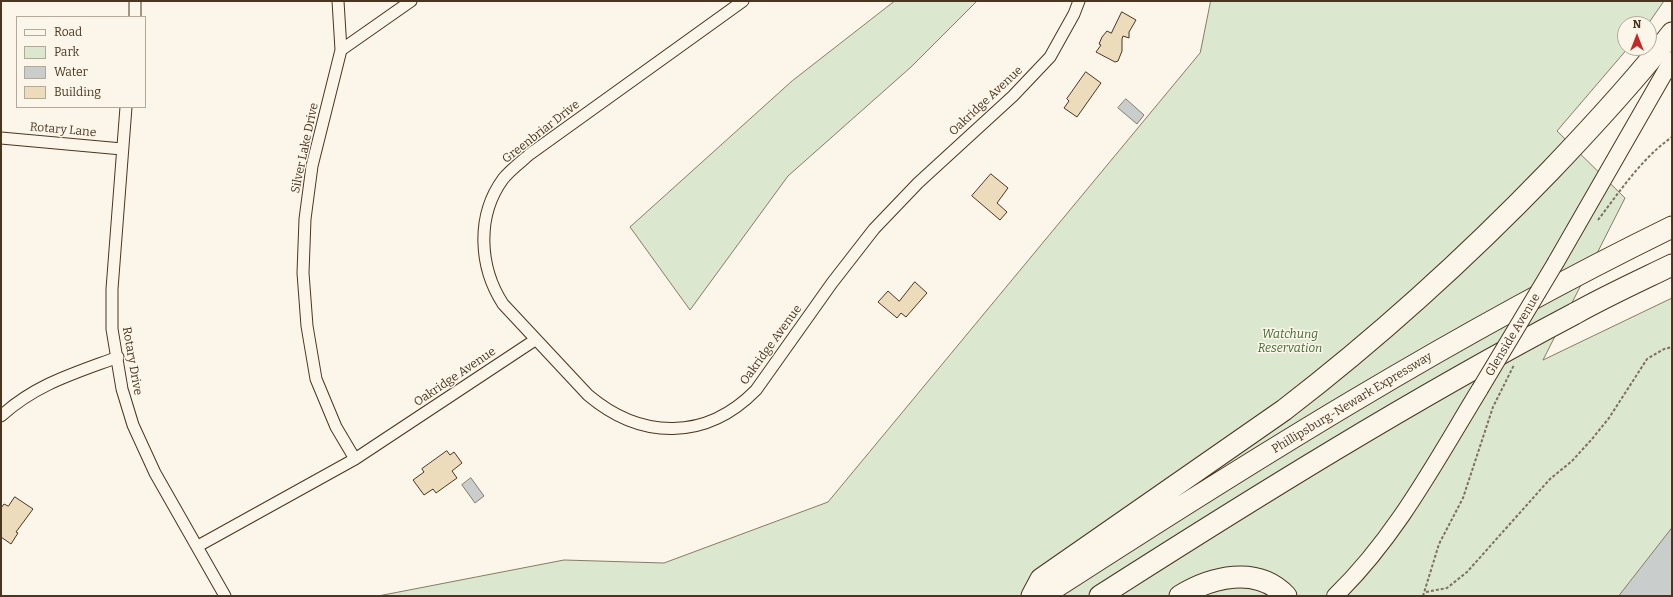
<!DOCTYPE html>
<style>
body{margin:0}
#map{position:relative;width:1673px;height:597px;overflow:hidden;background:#fbf6e9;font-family:Bitter,serif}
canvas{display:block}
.frame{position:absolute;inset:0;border:2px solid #4a3520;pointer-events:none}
.legend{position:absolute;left:16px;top:16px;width:130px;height:92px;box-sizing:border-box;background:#fbf6e9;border:1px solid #b4a999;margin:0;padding:5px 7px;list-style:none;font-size:12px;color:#4a3520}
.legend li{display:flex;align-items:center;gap:8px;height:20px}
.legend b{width:20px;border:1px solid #b4a999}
.north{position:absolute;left:1617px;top:16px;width:40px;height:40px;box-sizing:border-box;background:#fbf6e9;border:1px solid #b4a999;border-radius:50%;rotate:0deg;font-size:11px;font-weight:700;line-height:16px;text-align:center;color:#4a3520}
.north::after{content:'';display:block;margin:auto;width:14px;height:18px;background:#c62828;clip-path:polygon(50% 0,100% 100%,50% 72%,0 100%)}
</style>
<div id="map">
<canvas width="1673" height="597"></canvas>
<div class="frame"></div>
<ul class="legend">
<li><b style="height:5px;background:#fbf6e9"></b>Road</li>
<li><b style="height:11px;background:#dce7d0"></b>Park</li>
<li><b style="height:11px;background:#c9cecd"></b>Water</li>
<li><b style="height:11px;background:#ecdcbc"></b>Building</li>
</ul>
<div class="north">N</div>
</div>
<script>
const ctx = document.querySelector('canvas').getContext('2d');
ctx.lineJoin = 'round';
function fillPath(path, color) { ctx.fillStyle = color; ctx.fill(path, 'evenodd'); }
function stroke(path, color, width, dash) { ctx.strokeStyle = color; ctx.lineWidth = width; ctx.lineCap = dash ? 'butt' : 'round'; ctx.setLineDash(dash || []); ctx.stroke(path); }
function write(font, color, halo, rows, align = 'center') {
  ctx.font = font + ' Bitter,serif'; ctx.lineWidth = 3; ctx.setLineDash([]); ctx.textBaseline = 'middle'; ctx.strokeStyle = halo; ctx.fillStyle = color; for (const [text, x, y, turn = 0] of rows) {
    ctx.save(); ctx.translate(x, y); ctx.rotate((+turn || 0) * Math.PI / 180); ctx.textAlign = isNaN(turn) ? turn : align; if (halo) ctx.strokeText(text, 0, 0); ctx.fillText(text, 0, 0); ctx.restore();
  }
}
const green = new Path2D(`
 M895,1H977L911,67L788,176L690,310L630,227L792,81Z
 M1211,1H1664L1648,24H1625V48H1628L1557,131L1625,198L1543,360L1672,298V596H378L564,560L664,563L828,502L1200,53Z`);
const water = new Path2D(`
 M1126,99L1144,115L1137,124L1118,108Z
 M471,478L484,496L475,503L462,485Z
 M1672,528V596H1619Z`);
const building = new Path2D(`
 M1122,12L1136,20L1129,32V38L1123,36L1122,39V51L1118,61L1115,62L1096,52L1101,45L1099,44L1102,37L1107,31L1111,33Z
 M1086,72L1101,83L1077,117L1064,108L1069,101L1067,99Z
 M991,174L1008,188L997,203L1007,212L1000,220L972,196Z
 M915,282L927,293L906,317L901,313L897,318L878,302L888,291L899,301Z
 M447,451L450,455L454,452L462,463L452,471L457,478L436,493L433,489L424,495L413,480L424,472L422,469Z
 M15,497L33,509L16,532L18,533L11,544L1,537V508L4,504L8,506Z`);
const path = new Path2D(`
 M1598,220C1620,191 1642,158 1672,137
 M1426,592L1447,588L1467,572L1550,479L1572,461L1592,439L1609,418L1647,359L1664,349L1672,347
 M1423,596L1439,544L1463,498L1493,407L1514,365`);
const street = new Path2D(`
 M338,1L341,50L312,166L305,219L303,273L307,326L316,379L336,427L355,459
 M743,1L530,154C521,162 510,170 503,179C476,216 479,267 503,304L588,395C641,440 706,441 756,390L832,283L874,229L918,183L1013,96L1050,57L1074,14L1079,1
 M135,17V1
 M341,50L411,1
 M126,107L112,289V329L122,389L133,425L155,473L225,596
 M1,138L122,149
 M1,416C36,384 75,373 118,357
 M198,546L355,459L535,340`);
const secondary = new Path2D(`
 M1556,262L1672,60
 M1335,596C1396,537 1436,461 1480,389`);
const highway = new Path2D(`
 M1032,596L1041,579L1284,410C1379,337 1467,257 1550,171C1592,127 1634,82 1672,33
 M1042,596C1246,464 1453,334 1672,227
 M1100,596C1255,497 1411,400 1574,314C1606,296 1639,281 1672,265
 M1180,596C1211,577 1257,565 1286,596`);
const secondaryBridge = new Path2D(`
 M1480,389L1556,262`);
const streetNames = [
 ["Oakridge Avenue",986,101,-43],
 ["Rotary Lane",63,130,5],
 ["Greenbriar Drive",541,132,-38],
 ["Silver Lake Drive",305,148,-78],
 ["Glenside Avenue",1513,335,-59],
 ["Oakridge Avenue",771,345,-54],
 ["Rotary Drive",132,361,80],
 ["Oakridge Avenue",455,377,-34],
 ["Phillipsburg-Newark Expressway",1352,403,-31]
];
const parkNames = [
 ["Watchung",1290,335],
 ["Reservation",1290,349]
];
fillPath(green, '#dce7d0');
stroke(green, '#887966', 1);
fillPath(water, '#c9cecd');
stroke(water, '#887966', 1);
fillPath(building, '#ecdcbc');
stroke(building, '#4a3520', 1);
stroke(street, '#4a3520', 13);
stroke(secondary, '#4a3520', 18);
stroke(highway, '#4a3520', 23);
stroke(path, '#7f6f5c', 2, [3, 2]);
stroke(street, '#fbf6e9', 11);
stroke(secondary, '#fbf6e9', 16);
stroke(highway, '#fbf6e9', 21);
stroke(secondaryBridge, '#4a3520', 18, []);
stroke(secondaryBridge, '#fbf6e9', 16);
write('12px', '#4a3520', '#fbf6e9', streetNames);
write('italic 12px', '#436837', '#fbf6e9', parkNames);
</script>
